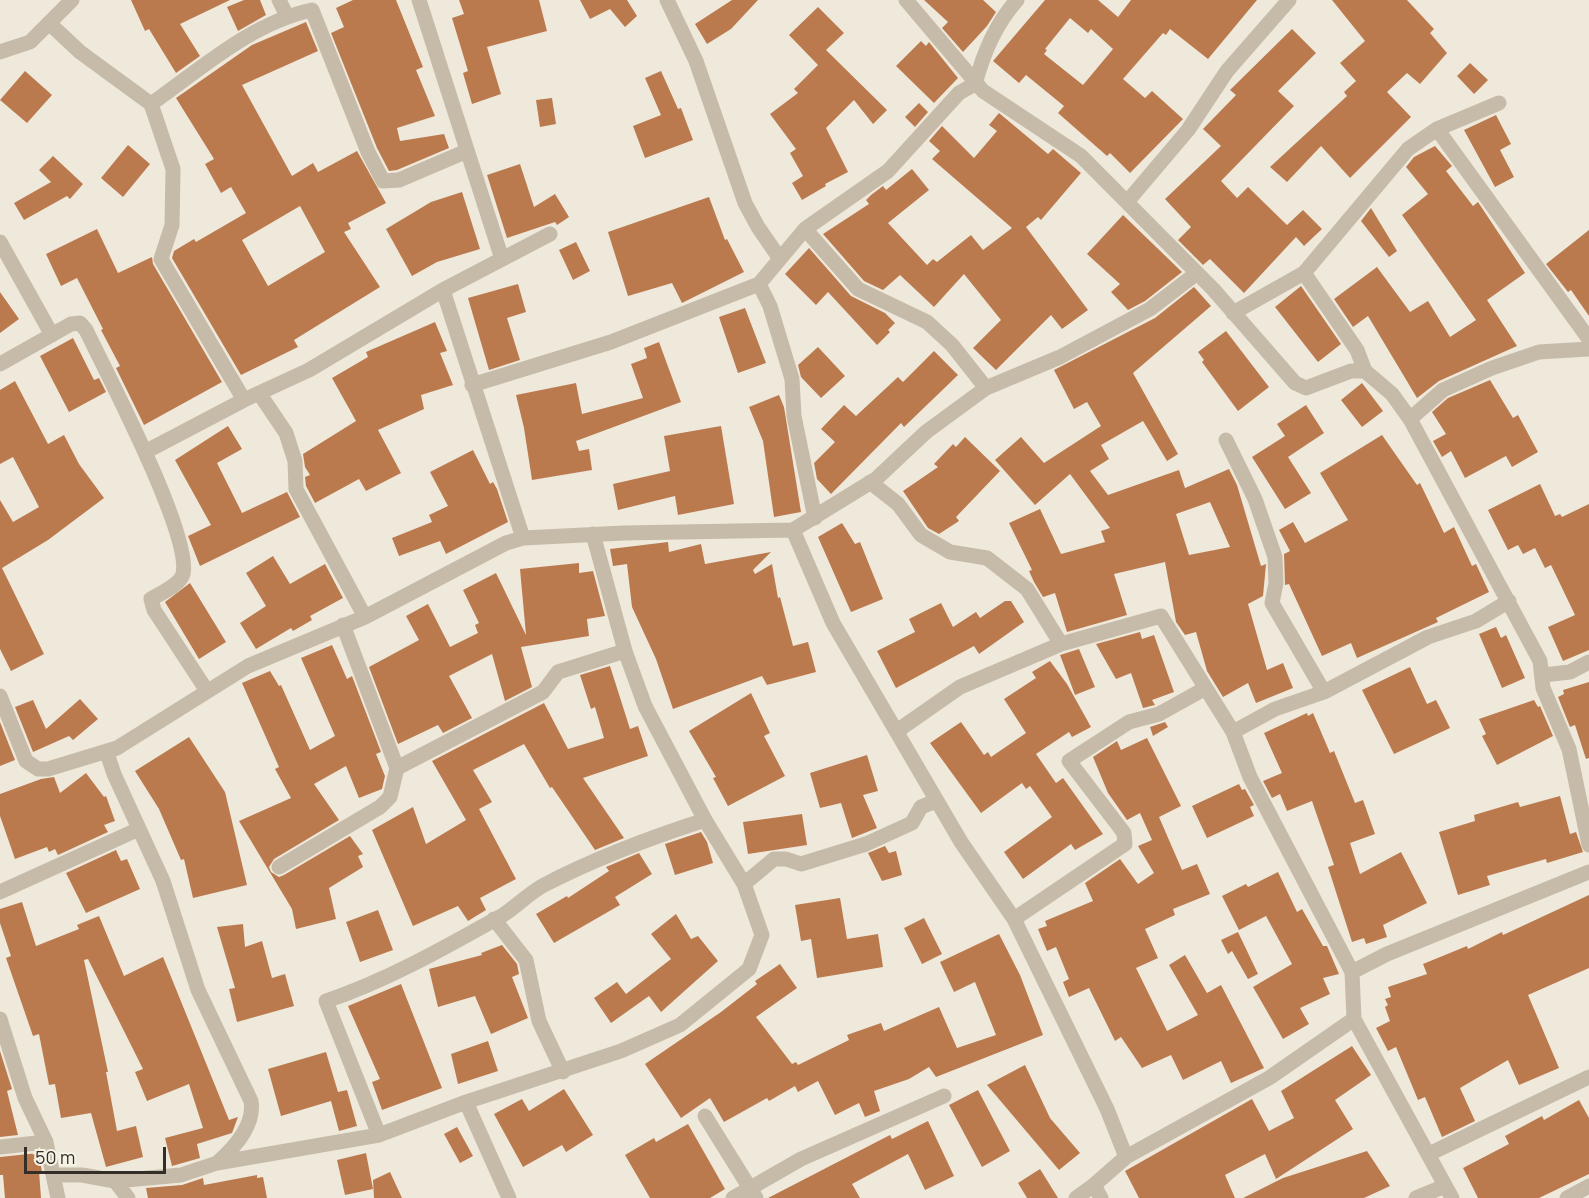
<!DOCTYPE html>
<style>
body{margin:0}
#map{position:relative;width:1589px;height:1198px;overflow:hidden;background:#efe9dc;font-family:Manrope,sans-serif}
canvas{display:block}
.scale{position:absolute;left:24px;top:1147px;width:142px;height:27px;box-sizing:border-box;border:3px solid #342e28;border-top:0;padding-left:8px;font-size:18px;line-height:21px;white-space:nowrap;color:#342e28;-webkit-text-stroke:4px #f7f3e7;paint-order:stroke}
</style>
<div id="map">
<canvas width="1589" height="1198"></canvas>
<div class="scale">50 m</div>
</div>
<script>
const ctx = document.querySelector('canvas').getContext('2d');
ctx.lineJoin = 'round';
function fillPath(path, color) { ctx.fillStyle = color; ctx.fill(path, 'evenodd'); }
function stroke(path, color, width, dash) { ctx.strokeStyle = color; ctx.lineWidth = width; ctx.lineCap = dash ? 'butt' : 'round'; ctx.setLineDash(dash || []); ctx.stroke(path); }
const building = new Path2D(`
 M131,0H230L180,24L200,56L176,73L149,29L145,31Z
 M244,0H260L266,15L238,31L227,7Z
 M353,0H396L423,67L416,70L435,116L397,128L400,141L444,134L449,148L397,170L389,171L377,148L331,33L344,27L336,8Z
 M459,0H539L547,31L487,47L501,94L472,104L463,73L468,71L452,18L464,14Z
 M580,0H627L637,16L625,27L610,9L590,19Z
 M732,0H758L731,29L707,44L695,24Z
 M924,0H983L996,12L987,26L963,52L942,28L948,22Z
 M1045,0H1098L1118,17L1131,0H1257L1208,59L1170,29L1166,35L1163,33L1123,79L1145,98L1152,91L1183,119L1130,173L1110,153L1107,156L1058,113L1064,106L1026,75L1019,83L993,61ZM1070,18L1088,33L1091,29L1113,49L1083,85L1044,54L1047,50L1045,49Z
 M1332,0H1407L1434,29L1430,33L1447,53L1420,84L1407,73L1387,92L1411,117L1350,178L1321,146L1287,182L1270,167L1347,96L1344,92L1356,81L1340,63L1365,41Z
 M818,7L844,33L826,50L887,110L873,124L854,100L826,128L848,172L825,184L826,186L802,200L792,183L803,176L790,153L796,149L770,114L798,93L794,89L818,65L789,35Z
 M306,22L318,51L242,85L292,176L313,163L318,172L357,151L386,203L348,223L351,229L344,232L380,287L294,340L298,347L241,375L172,258L174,251L194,239L196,242L246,213L231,187L221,193L205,164L214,159L176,98L252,45ZM300,206L325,252L268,286L242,240Z
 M1292,29L1316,53L1278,91L1294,106L1221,181L1237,198L1248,187L1287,225L1303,210L1322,229L1304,246L1296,237L1244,293L1210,259L1203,265L1178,240L1191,227L1165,199L1221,146L1203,129L1236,95L1230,90Z
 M921,41L926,46L929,42L958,78L934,103L896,66Z
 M1470,63L1488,80L1474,94L1457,76Z
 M25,71L52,95L27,123L0,100Z
 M661,71L678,109L681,108L693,140L645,158L633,126L661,115L645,78Z
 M552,98L556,124L540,127L536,100Z
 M919,103L928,112L915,127L905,117Z
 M999,113L1048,154L1053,149L1081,173L1041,220L1038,217L1026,227L1088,310L1062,329L1051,315L996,370L973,348L1001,320L964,274L934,307L900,275L883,290L864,281L823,234L869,204L866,200L871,195L883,186L886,190L912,169L929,190L888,223L927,265L933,259L937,262L971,235L983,250L1012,228L932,159L940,151L929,141L942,126L974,158L997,131L989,125Z
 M1496,115L1511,144L1500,150L1514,177L1495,187L1464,130Z
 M128,145L150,164L123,197L101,178Z
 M1435,146L1452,166L1446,171L1473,206L1478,202L1525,273L1487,300L1517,346L1439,381L1417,398L1368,316L1353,327L1334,299L1377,267L1410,312L1428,301L1450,337L1476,320L1402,215L1428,194L1406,167L1414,157Z
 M53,156L83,184L70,199L67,196L24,220L14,203L51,182L39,170Z
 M520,164L534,207L555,194L569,217L557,225L555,222L507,238L487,175Z
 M462,192L480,249L437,262L412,276L386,229L431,202Z
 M709,197L725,240L727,239L744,272L682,303L672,283L628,296L608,232Z
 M1371,208L1397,251L1389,257L1361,221Z
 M1123,215L1182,272L1145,301L1128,310L1111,292L1120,284L1087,254Z
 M97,229L118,273L152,257L153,264L222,382L144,425L116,368L120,366L101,330L103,329L77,278L61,286L46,254Z
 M1589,230V316L1571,290L1568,292L1546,264Z
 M576,242L590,271L573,280L559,250Z
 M809,248L851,296L885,313L895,323L888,330L890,332L877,345L828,292L816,305L785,274Z
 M518,284L526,312L507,318L520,360L489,370L468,298Z
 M1301,286L1341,344L1318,362L1275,307Z
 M1194,287L1211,306L1133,373L1178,454L1167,461L1143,421L1101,445L1109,459L1090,471L1108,495L1179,470L1185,488L1229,469L1237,485L1261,566L1266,564L1263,596L1248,604L1267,670L1283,663L1293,688L1256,703L1248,683L1223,697L1207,671L1196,632L1185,635L1176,622L1165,562L1114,574L1127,615L1067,632L1055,593L1043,597L1034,582L1029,571L1032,570L1009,523L1040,509L1061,554L1105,542L1101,531L1110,528L1070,474L1035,505L995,460L1021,437L1044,463L1101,426L1087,402L1074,409L1054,370L1155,318ZM1210,502L1230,547L1189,555L1176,514Z
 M0,292L19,319L0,333Z
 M745,308L766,363L738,373L719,317Z
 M435,322L447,351L440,353L453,385L421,395L424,409L378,430L401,473L366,491L359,479L315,503L306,486L305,477L310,475L305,467L303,454L356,421L332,378L368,357L366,352Z
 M1226,331L1269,387L1238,411L1202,362L1204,360L1198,352Z
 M73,338L94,380L99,378L106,392L69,412L40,356Z
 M659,342L681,402L576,441L579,451L589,449L592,470L532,480L524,428L516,395L576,383L582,414L643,398L631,364L647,358L644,348Z
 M818,347L845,376L821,398L801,377L798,365Z
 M934,351L958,375L904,427L901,423L831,494L817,479L814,463L835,442L821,429L844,405L856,416L898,377L903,382Z
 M1490,380L1513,418L1518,415L1538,452L1512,467L1506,456L1465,478L1451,451L1442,457L1433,441L1446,434L1432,412L1448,398Z
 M15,381L48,444L64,435L79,464L104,498L48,540L2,568L44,654L11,671L0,649V500L13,522L39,507L13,457L0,464V390Z
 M1362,383L1383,411L1362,427L1341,400Z
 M779,395L784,407L801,512L774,517L763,441L749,407Z
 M1306,405L1324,433L1288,457L1311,493L1285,509L1252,457L1285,436L1277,424Z
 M228,426L242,449L217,463L242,513L287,492L300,517L200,566L188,536L211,525L175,460Z
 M721,426L734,504L678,515L675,496L618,510L613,484L670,471L664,436Z
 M1382,435L1417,485L1420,483L1444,533L1454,527L1472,566L1476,564L1489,592L1436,618L1438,622L1357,658L1351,643L1322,656L1289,584L1285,585L1284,554L1290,551L1279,530L1293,522L1305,543L1348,520L1320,473Z
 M965,437L1000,471L956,517L959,521L939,534L928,528L903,491L938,467L934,464L953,444L956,447Z
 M473,450L490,484L493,482L497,489L508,522L446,554L440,541L399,556L392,538L432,522L429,515L448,506L430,472Z
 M1540,484L1555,516L1560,514L1562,517L1589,504V650L1563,661L1548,627L1575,615L1551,565L1545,568L1535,548L1523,554L1518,545L1508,550L1488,510Z
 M842,523L855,544L860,542L883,599L851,612L818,537Z
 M668,542L669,552L701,544L705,564L771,552L753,570L755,574L772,564L778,598L780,597L793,646L808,642L816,672L767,685L762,676L673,709L656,659L632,607L627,564L613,566L610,549Z
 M273,556L290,584L325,564L343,598L310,616L312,620L293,631L291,628L256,649L240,623L266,606L246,573Z
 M579,563V573L593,571L605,616L587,619L589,636L521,647L532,687L505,701L492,654L449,676L472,718L443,733L438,725L398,744L369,667L419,640L406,616L428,604L450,647L478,633L475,625L479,623L463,590L496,573L526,635L520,569Z
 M190,583L226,642L199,659L165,602Z
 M1005,601H1011L1024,622L979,654L974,646L896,688L877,651L915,632L909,619L941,603L953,627L976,612L980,618Z
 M1496,627L1501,638L1506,635L1525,678L1502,688L1479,634Z
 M1140,632L1142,639L1154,635L1174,692L1152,700L1155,705L1143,708L1131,673L1116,679L1096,644Z
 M332,645L347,679L352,676L381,752L376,754L385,776L382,789L359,798L346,766L314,784L339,820L274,859L269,867L271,872L279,877L284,875L350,836L363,854L358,856L363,867L329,888L336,919L296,929L292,909L239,821L291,798L275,769L279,767L242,683L270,671L279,686L281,685L310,750L335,736L301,658Z
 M1079,649L1095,687L1075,695L1060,655Z
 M1050,661L1067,684L1091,727L1072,737L1069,732L1036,754L1056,783L1063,778L1103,834L1075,850L1071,844L1023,879L1004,852L1052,817L1030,786L1026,789L1022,783L981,813L930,743L961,722L984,755L988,752L991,757L1026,733L1004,699L1036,678L1032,672Z
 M610,666L630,729L638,726L648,756L583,778L624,838L595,850L552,787L550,788L524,744L473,770L492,802L479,809L516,879L480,898L486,910L468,921L458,906L413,926L372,830L413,807L426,844L466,820L432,761L544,703L568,749L604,738L595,707L591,709L580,675Z
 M1410,667L1427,704L1436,700L1450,728L1394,754L1362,690Z
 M1589,682V758L1586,759L1575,725L1570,727L1558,697L1564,694L1563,690Z
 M751,693L770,733L764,736L785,776L728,806L713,778L716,777L689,731Z
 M80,699L98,719L73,740L69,736L33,752L15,707L33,700L46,729Z
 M1534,700L1538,707L1540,706L1553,736L1497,765L1482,736L1486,734L1479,719Z
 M1307,713L1308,716L1313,713L1330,753L1334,751L1355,803L1363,800L1375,834L1350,843L1360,874L1401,852L1427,903L1383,925L1387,937L1366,944L1364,938L1352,942L1328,867L1334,865L1312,801L1287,811L1280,794L1272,798L1263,781L1282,773L1264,733Z
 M0,722L15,760L0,766Z
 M1165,722L1168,727L1153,736L1150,727Z
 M189,737L225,792L247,885L193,898L184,859L181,860L159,809L135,771Z
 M1147,738L1181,806L1159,817L1182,870L1197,864L1210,894L1173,909L1175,915L1145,929L1158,958L1136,968L1167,1031L1198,1015L1169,965L1185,955L1207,993L1221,985L1264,1068L1231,1083L1221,1061L1183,1080L1171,1055L1142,1068L1121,1037L1115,1041L1089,988L1069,997L1063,982L1069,979L1056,947L1047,951L1038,929L1047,926L1045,921L1093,901L1085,883L1120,859L1138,884L1154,873L1138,846L1152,840L1140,813L1127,820L1108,793L1093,757L1117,741L1121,750Z
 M867,755L878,791L863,795L877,828L852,838L841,803L820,808L810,773Z
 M86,773L104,797L106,796L115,821L104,825L108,832L58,855L55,849L49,852L47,847L15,859L0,816V794L41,779L54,777L60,793Z
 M1239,784L1242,790L1245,789L1254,805L1250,807L1254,816L1207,838L1192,806Z
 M1560,796L1570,834L1576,832L1583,852L1547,863L1546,859L1487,876L1490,885L1458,895L1439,832L1475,821L1474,815L1518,802L1520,807Z
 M802,814L807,845L748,854L743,822Z
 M701,832L707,842L713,863L675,875L665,844Z
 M885,846L889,853L896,851L902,875L882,881L868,853Z
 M116,850L121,861L127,859L140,889L86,913L66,873Z
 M639,853L652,874L615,897L620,905L554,943L536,914L567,896L568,898L609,871L606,867Z
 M1278,872L1297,912L1302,909L1323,946H1327L1339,974L1323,978L1330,994L1300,1008L1309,1024L1283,1039L1253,987L1292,964L1266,916L1239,930L1222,896L1246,884L1248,887Z
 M1589,895V968L1528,995L1559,1068L1519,1085L1508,1060L1460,1088L1475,1121L1442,1137L1425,1097L1418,1100L1396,1047L1388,1051L1376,1028L1390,1021L1385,1007L1388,1005L1385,999L1391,997L1388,987L1427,974L1423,964L1467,946L1468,949L1502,932L1503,935Z
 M840,898L847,939L878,934L883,967L817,978L811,939L801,941L795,905Z
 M22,902L36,946L79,929L77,925L99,916L124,976L163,957L229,1120L238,1117L232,1133L197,1144L200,1158L172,1166L165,1138L203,1128L189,1084L147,1101L135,1072L143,1069L88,959L84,960L108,1072H106L117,1131L136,1126L143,1157L106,1167L91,1113L61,1118L55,1084L49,1085L39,1034L33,1036L6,958L11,956L0,923V909Z
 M378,910L393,950L360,962L346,922Z
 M676,914L691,939L698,936L718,961L661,1012L649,996L611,1023L594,998L617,982L626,994L671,959L651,934Z
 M924,918L942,954L922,964L904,928Z
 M243,924L245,947L262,941L272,978L285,974L294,1006L237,1022L229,989L235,988L217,927Z
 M1238,932L1258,974L1248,979L1232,951L1228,954L1221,940Z
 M999,934L1020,975L1043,1035L936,1077L929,1067L909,1079L874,1091L880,1111L865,1117L859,1103L835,1115L818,1081L798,1092L795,1086L769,1101L767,1098L724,1122L710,1098L681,1118L645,1064L721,1012L757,984L755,981L780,964L797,988L756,1017L792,1064L796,1062L798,1065L849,1040L847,1035L881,1023L884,1031L939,1007L957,1048L996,1035L975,982L954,992L940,962Z
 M502,945L517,964L519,974L512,977L528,1018L491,1034L475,996L438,1007L429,969L482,955L481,953Z
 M401,984L442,1088L382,1110L372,1082L380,1079L348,1006Z
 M488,1041L498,1071L458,1084L451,1054Z
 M1352,1046L1371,1075L1335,1100L1353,1129L1276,1179L1265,1154L1225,1175L1235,1198H1139L1125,1171L1252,1099L1269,1131L1294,1118L1281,1091Z
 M0,1051L12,1089L7,1091L18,1135L0,1137Z
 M326,1052L338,1092L347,1090L357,1126L339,1131L331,1101L281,1116L268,1069Z
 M1025,1065L1050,1118L1080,1153L1059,1170L987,1085Z
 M564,1089L593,1135L566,1152L562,1145L523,1167L494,1114L522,1099L529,1111Z
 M978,1090L1010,1151L982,1167L949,1105Z
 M1579,1100L1589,1118V1174L1539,1198H1478L1463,1168L1509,1144L1505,1136L1542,1116L1544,1120Z
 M928,1121L954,1176L925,1190L908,1154L852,1184L860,1198H768L890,1135L892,1139Z
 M688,1124L725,1189L710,1198H650L625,1155L654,1138L656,1142Z
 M457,1127L473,1156L460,1163L444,1134Z
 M1367,1151L1390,1186L1364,1198H1243L1283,1178Z
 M38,1153L42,1171H39L41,1198H5L3,1175H0V1157Z
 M366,1153L373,1189L345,1195L337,1160Z
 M1040,1169L1058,1198H1027L1018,1183Z
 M390,1172L402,1198H374L373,1180Z
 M257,1175V1178L263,1177L267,1198H148L146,1188L182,1185L203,1178L204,1185Z`);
const street = new Path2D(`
 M279,0L287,16
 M419,0L502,259
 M667,0L696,61L745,203L758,227L780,259
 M906,0L983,91L1081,156L1213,289L1295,383L1306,388L1351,371H1365L1392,394L1410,419L1540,661L1543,688L1569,749L1589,845
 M49,23L80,52L151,104L173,169L172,225L161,259L244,400
 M0,52L30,42L72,0
 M151,104C201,69 251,23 312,10L368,152L383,181L399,180L467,151
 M1437,129L1589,339
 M1127,202L1188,130L1227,71L1289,0
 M805,229L858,289L927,322L952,345L986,388
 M0,242L52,335
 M1304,273L1357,350L1365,371
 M759,284L770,306L792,379L794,416L815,518
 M443,290L523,538
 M1233,313L1304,273L1408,149L1437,129L1499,103
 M0,364L71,324L80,323L86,330C106,372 192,535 183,574C180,585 161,593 151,599L154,610L207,691
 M472,385L611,342L759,284L805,229L888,171L959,93L975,84C984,52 995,25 1017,0
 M259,393L286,433L295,461L296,489L365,617
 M1410,419L1443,390L1492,368L1539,352L1589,349
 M1226,440L1255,499L1275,557L1276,583L1272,603L1324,692
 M145,452L244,400L309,370L443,290L550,234
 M870,482L898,504L921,535L950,552L987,558L1027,589L1061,644
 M793,530L833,623L961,842L1014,919L1107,1109L1126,1157
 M1543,675L1570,672L1589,662
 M0,696L26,761L38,769H48L117,748L248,666L365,617L506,543L523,538L624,533L793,530L876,479L926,432L986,388L1060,357L1150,309L1197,273
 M897,731L960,687L1061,644L1161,616L1233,732L1250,777L1352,972L1354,1019L1452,1198
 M1233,732L1275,709L1324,692L1428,637L1476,621L1509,601
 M107,753L114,774L163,881L198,990L251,1101C255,1125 235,1147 218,1162
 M397,768L543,692L558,672L625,651
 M279,867L380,807L390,797L397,768L343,625
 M744,884L774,859H786L801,864L866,844L912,823L921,807L936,801
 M0,892L139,829
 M494,919L526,960L539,1021L563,1072
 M1014,919L1125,844L1124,833L1069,761L1129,722L1159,714L1204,689
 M1352,972L1387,954L1589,872
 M0,1019L25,1098L46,1142L58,1198
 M466,1102L509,1198
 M705,1116L756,1198
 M379,1135L326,1001C388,980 446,947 503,915C517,906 529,893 544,885C596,858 649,838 705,820
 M0,1147L46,1142
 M1429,1154L1589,1077
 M53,1175H82L115,1181L181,1175L217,1163L379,1135L466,1102L621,1051L680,1025L749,969L762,935L744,884L705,820L645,706L625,651L593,534
 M115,1181L128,1198
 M1094,1185L1126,1157L1269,1078L1354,1019
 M733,1198L801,1159L944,1096
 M1076,1198L1094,1185L1101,1198
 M1416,1198L1445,1186
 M1567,1198L1589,1186`);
fillPath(building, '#bb7a4e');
stroke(street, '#c6bba9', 15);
</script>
